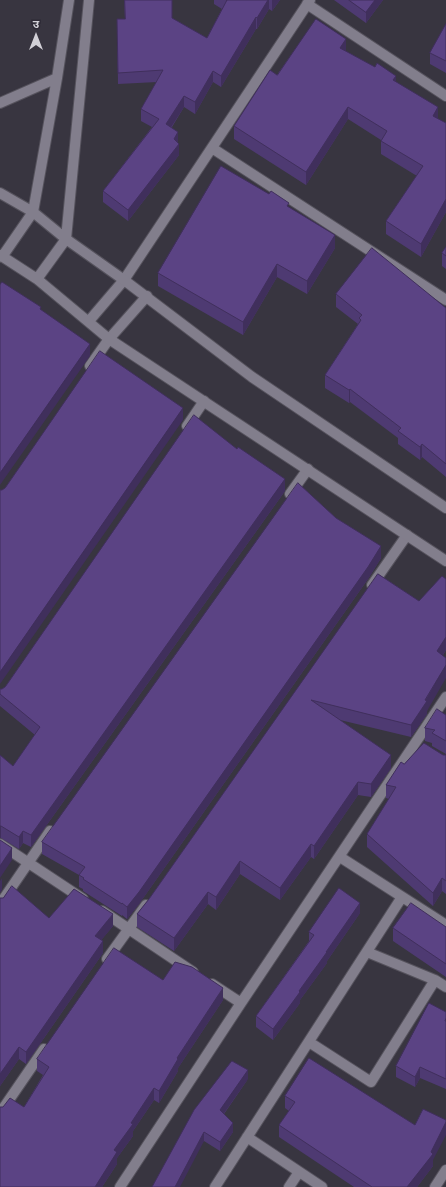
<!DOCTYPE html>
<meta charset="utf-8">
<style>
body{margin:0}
#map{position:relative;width:446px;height:1187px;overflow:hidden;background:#383540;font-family:"Public Sans","Noto Sans Devanagari",sans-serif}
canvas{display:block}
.north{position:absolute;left:16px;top:16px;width:40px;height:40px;-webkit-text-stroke:3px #2e2a36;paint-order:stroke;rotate:0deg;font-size:11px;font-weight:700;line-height:16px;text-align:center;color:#d2d0d7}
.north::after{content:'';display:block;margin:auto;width:14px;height:18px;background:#d2d0d7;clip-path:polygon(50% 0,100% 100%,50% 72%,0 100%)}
</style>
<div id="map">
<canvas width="446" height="1187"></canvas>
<div class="north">उ</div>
</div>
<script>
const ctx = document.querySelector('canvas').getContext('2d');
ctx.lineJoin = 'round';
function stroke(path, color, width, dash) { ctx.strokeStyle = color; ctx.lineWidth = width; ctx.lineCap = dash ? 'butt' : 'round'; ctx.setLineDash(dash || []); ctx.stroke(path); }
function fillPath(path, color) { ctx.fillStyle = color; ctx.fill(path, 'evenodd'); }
const street = new Path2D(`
 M307,4L446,96
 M212,148L446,300
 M89,321L124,280L310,0
 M90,366L109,339L147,296
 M187,426L204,401
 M290,494L308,469
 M372,585L407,535
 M0,844L83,899
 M340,857L446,925
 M0,904L50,831
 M102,911L193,972
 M367,952L435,980L446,987
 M107,959L146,905
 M212,984L241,1003
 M309,1042L371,1082L435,980
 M0,1113L44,1049
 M247,1137L322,1187
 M120,1187L241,1003L446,697
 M215,1187L402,897
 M289,1187L299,1172
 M435,1187L446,1170`);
const secondary = new Path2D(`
 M0,103L57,78
 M0,193L33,212L66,239L124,280L252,377L446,508
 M0,255L37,279L109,339L446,561
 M2,257L33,212L57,78L69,0
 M37,279L66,239L89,0`);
const wall = new Path2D(`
 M124,0H172V18L207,38L222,9L214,4V0H280L272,11L269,9L257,29H256L221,87L213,82L195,114L184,107L172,127L178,143L179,155L128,221L103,202V191L152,127L141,121V109L157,82L118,84L117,19H125Z
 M334,0H383L366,23Z
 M446,24V73L430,64V53Z
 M346,51L396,82L438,119L446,123V212L421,257L386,234V221L417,176L381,154V140L348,119L306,185L234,139V126L277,75Z
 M289,207L335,248L307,294L277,277L243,335L158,286V273Z
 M446,247V269L442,266V253Z
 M336,294L446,308V477L422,457L420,460L398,444V438L350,402L349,403L325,388V375L358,324L336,307Z
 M285,491L31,847L23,843L19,849L1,838H0V755L13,766L35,735L0,706V689H2Z
 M336,518L381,558L368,579L139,904L127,919L122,915V916L83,891V889L79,887V875L42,854V842Z
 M378,574L419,601L446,579V650L443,655L427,711V714L411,737L340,720L391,768L371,797L358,795L314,859L311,857L280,900L240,874L216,910L208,904L174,951L137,927V914L149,899Z
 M446,715V754L432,746V743L425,741V728Z
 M443,755H446V894L442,891L433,906L367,847V834L389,799L386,798V785L404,764Z
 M0,898L49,918L113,926L101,940L103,953L26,1064L19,1059L0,1086Z
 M360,913L327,961V963L300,1000V1003L273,1040L256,1027V1016L309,941V932Z
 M446,927V977L393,941V928Z
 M163,980L223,1000L178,1068V1071L159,1103L154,1100L133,1131V1136L117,1158V1164L102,1187H0L24,1107L43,1075L37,1071V1059Z
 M446,1012V1089L420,1078L415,1087L396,1077V1066Z
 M248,1079L224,1114L233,1132L220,1151L204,1141L152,1187Z
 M285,1096L433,1160V1166L417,1187H354L279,1137V1125L289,1111L285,1108Z`);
const shadedWall = new Path2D(`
 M268,0H269V9L257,29V18Z
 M272,0H280L272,11Z
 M375,0H383L366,23V12Z
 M256,17V29L221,87V76Z
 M346,39V52L340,48Z
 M213,71V82L195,114V102Z
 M396,76V88L393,80Z
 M184,96V107L166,135V124Z
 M348,107V119L306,185V172Z
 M438,107V120L433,116Z
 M178,132V143L179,144V155L128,221V210L174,139Z
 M446,199V212L421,257V244Z
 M335,235V248L307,294V281Z
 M277,264V277L243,335V322Z
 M90,344V356L0,485V473Z
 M350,389V402L349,403V390Z
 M183,408V420L0,684V672Z
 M422,444V457L420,460V447Z
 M285,479V491L31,847V835Z
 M381,546V558L368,579L139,904L127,919V907Z
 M446,637V650L437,664V651Z
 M446,665V678L427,711V714L411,737V725Z
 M391,755V768L371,797V784Z
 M358,782V795L314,859V846Z
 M0,826H1V838H0Z
 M23,831V843L19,849V837Z
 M311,844V857L280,900V888Z
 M12,848V860L0,878V866Z
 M240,861V874L216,910V897Z
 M2,878V890L0,893V881Z
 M442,878V891L433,906V893Z
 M208,892V904L174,951V938Z
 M360,903V913L327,961V963L300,1000V1003L273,1040V1029Z
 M113,914V926L95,948V936Z
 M103,941V953L26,1064V1052Z
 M223,988V1000L178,1068V1071L159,1103V1091L177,1058Z
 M19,1047V1059L0,1086V1074Z
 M420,1067V1078L415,1087V1077Z
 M248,1070V1079L220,1119V1110Z
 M154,1088V1100L133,1131V1136L117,1158V1164L102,1187H95L114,1150L131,1123Z
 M446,1122V1135L433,1160V1166L417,1187H407L431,1152Z
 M233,1123V1132L220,1151V1142Z
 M204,1132V1141L180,1187H175Z`);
const building = new Path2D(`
 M125,0H172V18L207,38L227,0H226H268L257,18L256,17L221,76L213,71L195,102L184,96L166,124L178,132L174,139L179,144L128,210L103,191L159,119L141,109L163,70L118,73L117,19H125Z
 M349,0H375L366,12Z
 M316,19L346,39L340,48L375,67L377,63L396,76L393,80L438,107L433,116L446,123V199L421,244L386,221L423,166L381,141L387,131L348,107L306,172L234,126L270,70L277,75Z
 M446,24V61L430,53Z
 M221,166L269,194L271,191L289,203L287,206L335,235L307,281L277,264L243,322L158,273Z
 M446,247V256L442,253Z
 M372,248L446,308V464L422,444L420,447L398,431L401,428L350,389L349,390L325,375L361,320L359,318L362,315L336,294Z
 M2,282L41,307L40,309L90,344L0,473V285Z
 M100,351L183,408L0,672V490H2L5,488Z
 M194,415L237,449L238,447L285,479L31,835L23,831L19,837L1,826H0V755L13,766L40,727L0,694V689H2L5,687Z
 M298,483L336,518L381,546L368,567L139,892L127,907L122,903V904L83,879L84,878L79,875L85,867L42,842Z
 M378,574L419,601L442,576L446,579V637L437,651L446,658V665L425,700L427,701L411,725L311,700L391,755L371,784L358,782L314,846L311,844L280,888L240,861L216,897L208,892L174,938L137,914L149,899Z
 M437,709L446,715V741L432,733L435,730L425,728Z
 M424,743L443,755H446V881L442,878L433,893L367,834L396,787L386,785L401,762L404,764Z
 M0,840L12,848L0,866Z
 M12,886L49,918L74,889L113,914L95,936L103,941L26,1052L19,1047L0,1074V898H3Z
 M339,888L360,903L326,952H327L299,991L300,992L273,1029L256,1016L314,935L309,932Z
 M411,903L446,927V964L393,928Z
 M114,948L163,980L175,962L192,967L223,988L177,1058L178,1059L159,1091L154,1088L131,1123L133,1124L114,1150L117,1152L95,1187H0V1107H3L10,1098L24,1107L49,1067L37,1059Z
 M429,1003L446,1012V1018L445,1021H446V1079L420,1067L415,1077L396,1066Z
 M309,1058L415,1125L423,1109L446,1120V1122L431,1152L433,1154L407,1187H372L279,1125L295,1102L285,1096Z
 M232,1061L248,1070L220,1110L233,1123L220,1142L204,1132L175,1187H152L194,1110Z`);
stroke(street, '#55525c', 12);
stroke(secondary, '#55525c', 12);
stroke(street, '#827e8c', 10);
stroke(secondary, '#827e8c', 10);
fillPath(wall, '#4e3a72');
fillPath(shadedWall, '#402f5c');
fillPath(building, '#5b4384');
stroke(building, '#402f5c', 1);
</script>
